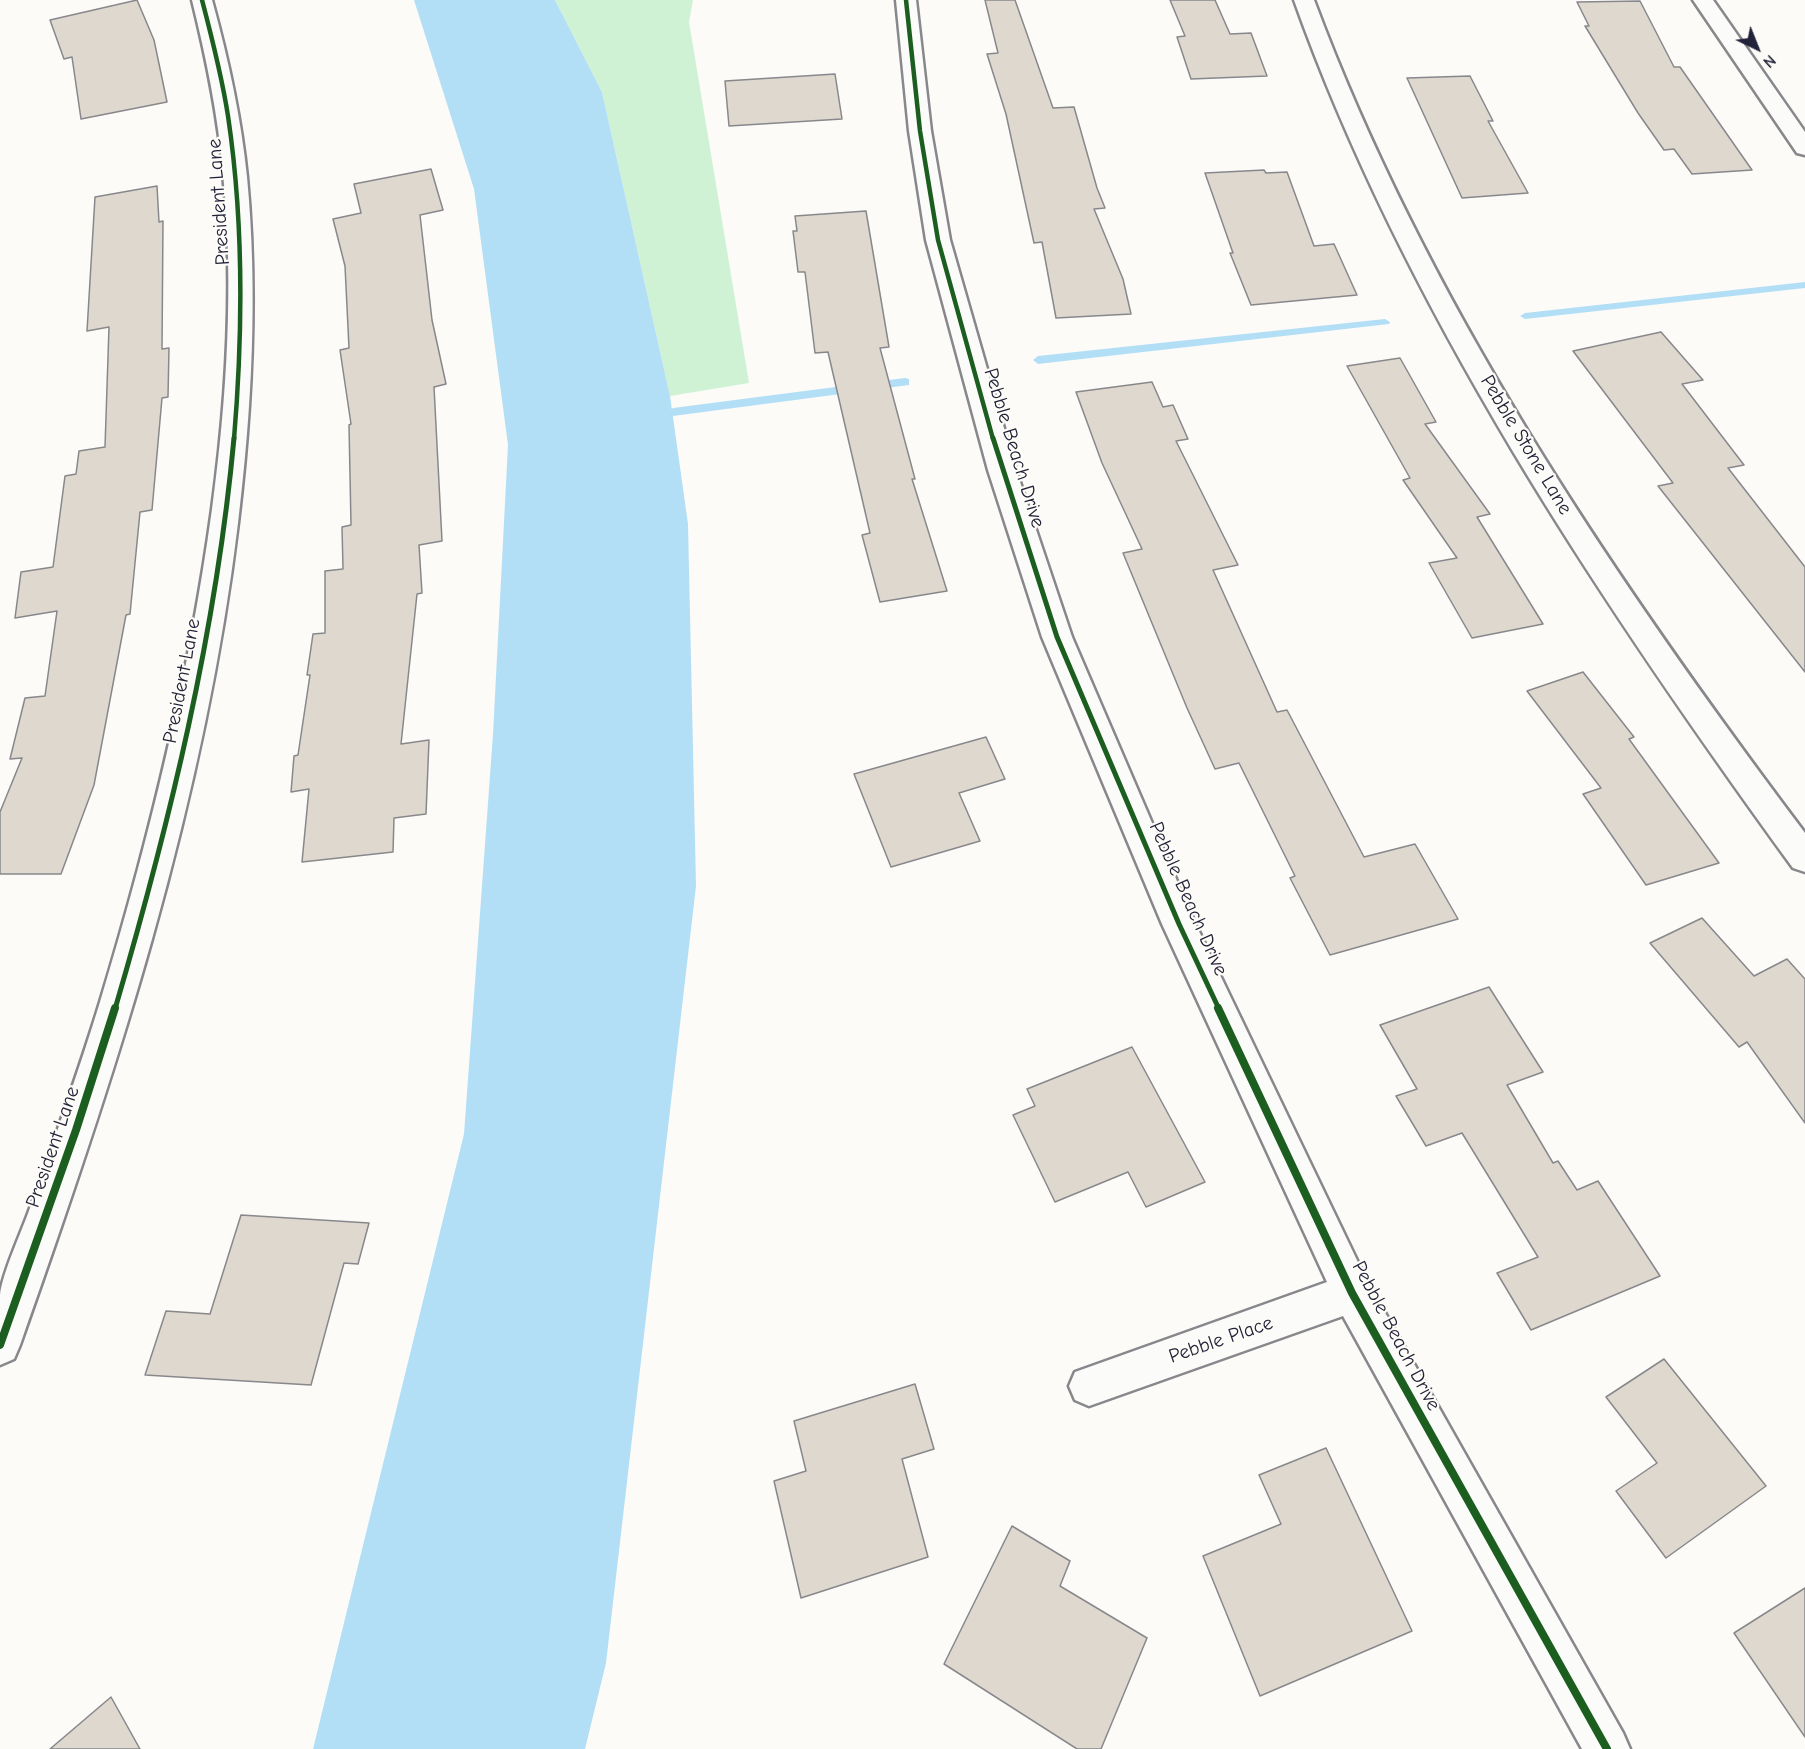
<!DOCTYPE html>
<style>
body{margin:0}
#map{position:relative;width:1805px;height:1749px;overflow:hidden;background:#fcfbf8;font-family:"Comic Neue",sans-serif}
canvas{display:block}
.north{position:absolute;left:1727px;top:18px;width:60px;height:60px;-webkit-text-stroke:4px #fdfcf7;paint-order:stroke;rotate:137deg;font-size:16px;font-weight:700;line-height:24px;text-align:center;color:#22223b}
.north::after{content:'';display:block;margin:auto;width:21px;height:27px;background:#22223b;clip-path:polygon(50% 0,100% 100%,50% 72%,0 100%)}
</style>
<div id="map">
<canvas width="1805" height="1749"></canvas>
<div class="north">N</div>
</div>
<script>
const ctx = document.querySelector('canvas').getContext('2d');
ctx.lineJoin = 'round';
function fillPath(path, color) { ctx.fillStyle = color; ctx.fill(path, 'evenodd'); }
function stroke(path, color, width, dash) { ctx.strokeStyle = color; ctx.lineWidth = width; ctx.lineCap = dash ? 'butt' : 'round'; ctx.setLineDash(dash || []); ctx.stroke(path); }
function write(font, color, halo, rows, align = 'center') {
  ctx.font = font + ' "Comic Neue",sans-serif'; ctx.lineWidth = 4.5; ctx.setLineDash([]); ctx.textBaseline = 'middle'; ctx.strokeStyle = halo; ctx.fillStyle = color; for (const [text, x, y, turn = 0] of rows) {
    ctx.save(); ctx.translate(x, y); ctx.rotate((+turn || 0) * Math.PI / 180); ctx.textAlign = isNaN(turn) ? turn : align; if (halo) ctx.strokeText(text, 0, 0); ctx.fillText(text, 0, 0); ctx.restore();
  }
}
const green = new Path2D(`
 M555,0H693L689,22L749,383L670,396L602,92Z`);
const water = new Path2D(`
 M414,0H555L602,92L670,396L688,524L696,886L606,1663L585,1749H313L464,1134L493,734L508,445L474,189Z`);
const stream = new Path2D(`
 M1805,282V288L1525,319L1520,316L1525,313Z
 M1385,319L1390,322L1389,324L1038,364L1033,360L1038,356Z
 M905,378L909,379V385L673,416L668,412L673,408Z`);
const building = new Path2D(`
 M137,0L154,40L167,102L81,119L72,57L64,59L50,20Z
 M985,0H1015L1053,108L1074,107L1097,188L1105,208L1094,209L1123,279L1131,314L1056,318L1042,242L1034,243L1006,114L987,54L998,53Z
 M1170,0H1215L1230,34L1251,33L1267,76L1191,79L1177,37L1185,36Z
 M1640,1L1674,67H1680L1752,170L1692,174L1674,149L1664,150L1638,113L1585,26H1589L1577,2Z
 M835,74L842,119L729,126L725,81Z
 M1470,76L1493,121H1488L1528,193L1462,198L1407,78Z
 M431,169L443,210L420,215L432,320L446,384L434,387L442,541L419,545L422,593L417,594L401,744L429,740L426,814L394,818L393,852L302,862L309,789L291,792L294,756L298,755L310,675H307L313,634L325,633V571L343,569L342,527L351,525L349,425L351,424L340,350L349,348L345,266L333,219L361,213L354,184Z
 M1264,170L1266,173L1287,172L1314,246L1334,244L1357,295L1251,305L1230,253H1233L1205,173Z
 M157,186L159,222L163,221L162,349L169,348L168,397L162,398L152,510L140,512L130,614L126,615L94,785L61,874H0V812L22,758L10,759L25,698L45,696L57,611L15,618L21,572L53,567L65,476L76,474L79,451L105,447L109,327L87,331L95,197Z
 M866,211L889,347L880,348L915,479H912L947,591L880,602L862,535L870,533L828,352L815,353L805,272H798L793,231H797L795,216Z
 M1661,332L1703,380L1682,384L1744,465L1728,468L1805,567V672L1658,486L1673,483L1573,351Z
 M1400,358L1436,422L1425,424L1490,514L1477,517L1543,624L1472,638L1429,563L1457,558L1403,480L1410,478L1347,366Z
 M1152,382L1163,407L1173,405L1188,439L1176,441L1238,565L1213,570L1277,712L1287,710L1364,857L1415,844L1458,919L1330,955L1290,878L1295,876L1239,763L1215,769L1187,708L1123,553L1142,549L1102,463L1076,392Z
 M1583,672L1634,737L1629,739L1719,863L1646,885L1583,794L1601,788L1527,691Z
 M986,737L1005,779L959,793L980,841L891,867L854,774Z
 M1702,918L1754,976L1787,959L1805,979V1123L1747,1042L1739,1047L1650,943Z
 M1489,987L1543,1072L1507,1085L1553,1163L1558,1161L1577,1190L1598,1181L1660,1276L1531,1330L1497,1273L1538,1257L1462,1133L1426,1146L1396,1096L1417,1089L1380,1025Z
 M1132,1047L1205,1182L1146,1207L1128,1172L1055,1202L1013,1115L1035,1106L1027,1089Z
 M241,1215L369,1223L358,1264L344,1263L311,1385L145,1375L166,1311L210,1314Z
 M1664,1359L1766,1486L1666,1558L1616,1491L1657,1463L1606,1397Z
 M915,1384L934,1449L902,1459L928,1557L801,1598L774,1481L806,1471L794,1421Z
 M1326,1448L1412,1631L1260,1696L1203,1556L1281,1524L1259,1475Z
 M1012,1526L1070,1561L1060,1586L1147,1638L1101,1749H1077L944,1664Z
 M1805,1588V1737L1734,1633Z
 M111,1697L140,1749H50Z`);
const minor = new Path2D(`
 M192,0H212C228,58 241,117 247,177C258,292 252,408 238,523C204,806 115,1077 20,1345L14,1359L0,1365C0,1342 0,1317 0,1295C2,1274 22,1231 30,1208C54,1140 79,1071 100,1002C149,840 189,677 212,509C227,398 234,284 223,173C218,114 206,57 192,0Z
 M896,0H916L931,131L950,240L1016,470L1072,637L1195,923L1366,1279L1623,1733L1630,1749H1582L1343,1316L1089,1406L1075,1400L1069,1386L1075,1372L1327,1282L1162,924L1042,637L988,470L926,240L909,131Z
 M1294,0H1314C1427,303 1612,576 1805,833V872L1793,868C1600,602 1405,311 1294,0Z
 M1693,0H1713L1805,132V155L1797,153Z`);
const cyclewayFar2 = new Path2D(`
 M202,0C212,38 222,77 228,116C244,223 243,332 234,439
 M906,0L920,131L938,240L993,439`);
const cyclewayFar1 = new Path2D(`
 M993,438L1057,637L1179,924L1219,1009
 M115,1009C170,822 216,633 234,438`);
const cycleway = new Path2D(`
 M1218,1008L1352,1293L1607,1749
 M0,1345L76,1130L115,1008`);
const streetNames = [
 ["President Lane",219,202,-94],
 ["Pebble Stone Lane",1526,445,59],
 ["Pebble Beach Drive",1014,448,73],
 ["President Lane",182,681,-79],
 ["Pebble Beach Drive",1188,899,66],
 ["President Lane",53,1147,-71],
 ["Pebble Beach Drive",1396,1336,62],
 ["Pebble Place",1221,1340,-19]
];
fillPath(green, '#cef2d3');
fillPath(water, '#b3dff6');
fillPath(stream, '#b3dff6');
fillPath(building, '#ded8ce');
stroke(building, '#88888c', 1.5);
stroke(minor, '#88888c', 5);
fillPath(minor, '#fbfbf9');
stroke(cyclewayFar2, '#1b5e20', 4.5);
stroke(cyclewayFar1, '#1b5e20', 5);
stroke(cycleway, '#1b5e20', 8);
write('20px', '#22223b', '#fdfcf7', streetNames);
</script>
